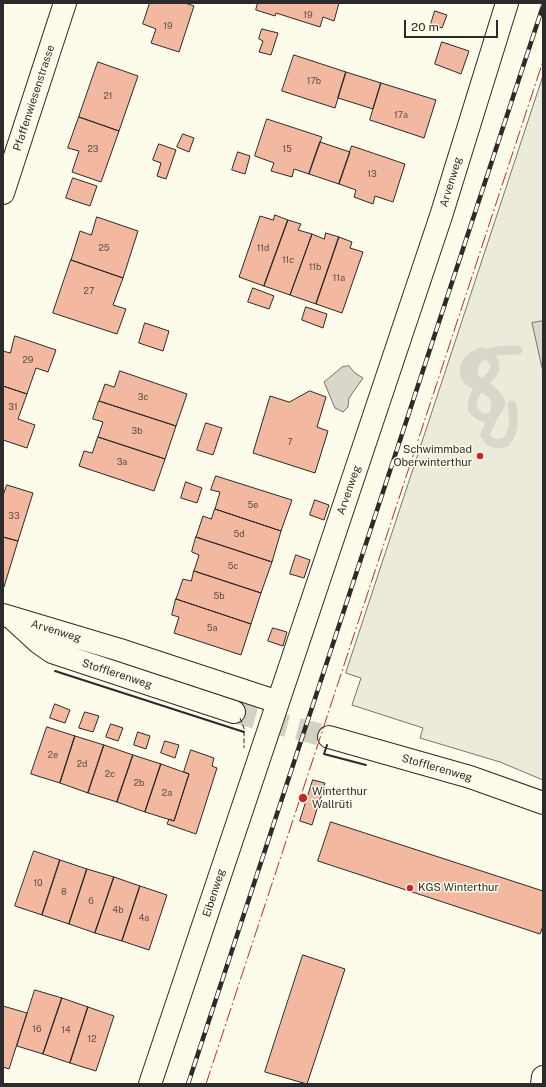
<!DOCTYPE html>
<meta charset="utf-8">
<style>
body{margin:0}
#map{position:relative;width:546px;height:1087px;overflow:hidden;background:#fdfbea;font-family:"Public Sans",sans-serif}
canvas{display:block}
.frame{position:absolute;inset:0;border:4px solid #2b2b2b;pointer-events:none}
.scale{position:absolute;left:404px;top:20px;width:94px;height:18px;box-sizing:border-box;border:2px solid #2b2b2b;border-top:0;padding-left:5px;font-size:12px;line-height:14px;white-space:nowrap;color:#2b2b2b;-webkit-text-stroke:3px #fdfbea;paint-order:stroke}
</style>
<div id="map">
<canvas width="546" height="1087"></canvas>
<div class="frame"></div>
<div class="scale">20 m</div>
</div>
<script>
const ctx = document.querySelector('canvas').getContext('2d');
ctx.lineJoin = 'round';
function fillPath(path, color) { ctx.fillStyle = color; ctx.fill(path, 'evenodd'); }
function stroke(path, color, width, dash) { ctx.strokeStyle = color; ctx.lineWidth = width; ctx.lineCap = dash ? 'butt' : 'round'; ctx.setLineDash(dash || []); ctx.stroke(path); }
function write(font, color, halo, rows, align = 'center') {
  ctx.font = font + ' "Public Sans",sans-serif'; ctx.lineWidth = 3; ctx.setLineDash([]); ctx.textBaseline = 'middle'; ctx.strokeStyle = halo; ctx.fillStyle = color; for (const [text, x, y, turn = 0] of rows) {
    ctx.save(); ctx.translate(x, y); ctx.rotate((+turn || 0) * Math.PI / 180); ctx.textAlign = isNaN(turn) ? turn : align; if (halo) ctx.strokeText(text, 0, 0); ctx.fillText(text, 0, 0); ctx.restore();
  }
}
const green = new Path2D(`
 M543,76V780L500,762L420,738L423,728L352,705L361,678L346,673Z`);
const water = new Path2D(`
 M543,321V372L532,323Z
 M349,366L355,373L363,378L349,398L348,407L343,412L335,408L324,382L342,367Z`);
const stream = new Path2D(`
 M512,405C514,419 515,431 506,442L497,444L489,441L485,435C489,424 500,408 494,397C487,384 459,387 465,366C468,358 474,355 481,352C484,354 489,356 492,359C503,371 482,382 477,391C473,397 472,402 472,409C484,423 494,420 501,404C497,391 486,387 475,379C473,375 472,371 474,367C479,348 503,351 518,350`);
const building = new Path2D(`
 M150,3H185L194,6L179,52L151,43L156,29L143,24Z
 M258,3H339L334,21L323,17L320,27L276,13L275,16L256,10Z
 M435,11L447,15L442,28L431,24Z
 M262,29L278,33L271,55L259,52L263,41L259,39Z
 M442,42L469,51L461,74L435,64Z
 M294,55L346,72L335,108L282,91Z
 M98,62L138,76L119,131L79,117Z
 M346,72L381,83L373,109L338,98Z
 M381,83L436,100L424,138L370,120Z
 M79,117L119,131L101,182L72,172L79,151L68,148Z
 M267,119L322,137L309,174L294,169L292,177L271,171L274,163L255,156Z
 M183,134L194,138L189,152L177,147Z
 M320,142L350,152L339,184L309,174Z
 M159,144L176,150L166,179L157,176L161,163L153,160Z
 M352,146L405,164L393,202L375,196L373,204L354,197L356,190L339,184Z
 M238,152L250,156L245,174L232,170Z
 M73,178L97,186L90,206L66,198Z
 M275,215L288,220L264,286L239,277L260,216L273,220Z
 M97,217L138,231L123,278L71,260L80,231L91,235Z
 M288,220L301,224L298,230L312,234L290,295L264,286Z
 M326,233L339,237L316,304L290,295L312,234L324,239Z
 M339,237L352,242L350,248L363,252L342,313L316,304Z
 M71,260L123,278L113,305L126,309L117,334L53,313Z
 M253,288L274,296L269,309L248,302Z
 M306,307L327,314L323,328L302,320Z
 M145,323L169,331L163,351L139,343Z
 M15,336L56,350L48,372L36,368L27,394L3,386V351L10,353Z
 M120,371L187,394L176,426L99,401L105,384L114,387Z
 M3,386L27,394L18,419L35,425L27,448L3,440Z
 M310,391L326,397L317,427L328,431L315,473L253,453L270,396L289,402Z
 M99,401L176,426L165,459L98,437L103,422L93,419Z
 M206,423L222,428L213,455L197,450Z
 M98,437L165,459L154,491L79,466L84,451L92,453Z
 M216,476L292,500L281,531L215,509L220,492L211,490Z
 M186,482L202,488L197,503L181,498Z
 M7,485L33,493L18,541L3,537V496Z
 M315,500L329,505L324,520L310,515Z
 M215,509L281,531L272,562L196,537L203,516L211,519Z
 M3,537L18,541L4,587H3Z
 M196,537L272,562L261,593L194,571L199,555L192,552Z
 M296,555L310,560L304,578L290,574Z
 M194,571L261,593L251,624L176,599L183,579L191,581Z
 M176,599L251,624L241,655L174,633L179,617L172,615Z
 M273,628L287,632L283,646L268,641Z
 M55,704L70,710L65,723L50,718Z
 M85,712L99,716L93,732L79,728Z
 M111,724L123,728L118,741L106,737Z
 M47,727L75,736L60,783L31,774Z
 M138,732L150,736L146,749L134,745Z
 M75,736L104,745L88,793L60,783Z
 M165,741L179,745L175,758L161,753Z
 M104,745L133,755L117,802L88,793Z
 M191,750L214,758L212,766L217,768L196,834L167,824L169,819L174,821L189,774L184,772Z
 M133,755L161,764L145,812L117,802Z
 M161,764L189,774L174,821L145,812Z
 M313,780L325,783L312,825L300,821Z
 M331,822L543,891V926L540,934L318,861Z
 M34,851L60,860L42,915L15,906Z
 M60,860L87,869L69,924L42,915Z
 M87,869L114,877L95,933L69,924Z
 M114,877L140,886L122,941L95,933Z
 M140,886L167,895L149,950L122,941Z
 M303,955L345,969L307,1084L265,1072Z
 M35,990L62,998L43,1054L17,1046Z
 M62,998L88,1007L70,1063L43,1054Z
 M3,1006L27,1013L9,1069L3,1067Z
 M88,1007L114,1016L96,1071L70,1063Z`);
const minorTunnel = new Path2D(`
 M234,712L329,737`);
const minor = new Path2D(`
 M3,193L65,3
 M3,615L120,650L278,702
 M15,621L39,643L52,652L234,712
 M329,737L470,777L543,803
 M150,1084L441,216L507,3
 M542,1084L543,1077`);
const rail = new Path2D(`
 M188,1084L543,6`);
const fence = new Path2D(`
 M240,718L244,728V748`);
const wall = new Path2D(`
 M55,671L244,732
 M327,745L324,754L366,765`);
const power = new Path2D(`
 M206,1084L543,61`);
const markers = [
 [480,456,4,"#c62828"],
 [303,798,5,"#c62828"],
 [410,888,4,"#c62828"]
];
const numberNames = [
 ["19",308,15],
 ["19",168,26],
 ["17b",314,81],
 ["21",108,96],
 ["17a",401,115],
 ["23",93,149],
 ["15",287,149],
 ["13",372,174],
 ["25",104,248],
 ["11d",263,248],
 ["11c",288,260],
 ["11b",315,267],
 ["11a",339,278],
 ["27",89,291],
 ["29",28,360],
 ["3c",143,397],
 ["31",13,407],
 ["3b",137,431],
 ["7",290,442],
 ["3a",122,462],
 ["5e",253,505],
 ["33",14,516],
 ["5d",239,534],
 ["5c",233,566],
 ["5b",219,596],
 ["5a",212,628],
 ["2e",53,755],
 ["2d",82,764],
 ["2c",110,774],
 ["2b",139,783],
 ["2a",167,793],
 ["10",38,883],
 ["8",64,892],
 ["6",91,901],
 ["4b",118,910],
 ["4a",144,918],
 ["16",37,1029],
 ["14",66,1030],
 ["12",92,1039]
];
const streetNames = [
 ["Pfaffenwiesenstrasse",34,98,-72],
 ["Arvenweg",451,182,-73],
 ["Arvenweg",349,490,-71],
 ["Arvenweg",56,631,17],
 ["Stofflerenweg",117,674,18],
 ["Stofflerenweg",437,768,16],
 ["Eibenweg",214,893,-72]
];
const poiNames = [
 ["Schwimmbad",472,450,"right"],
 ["Oberwinterthur",472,463,"right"],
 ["Winterthur",312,792],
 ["Wallrüti",312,805],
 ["KGS Winterthur",418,888]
];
fillPath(green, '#ecebdb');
stroke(green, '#74746e', 1);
fillPath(water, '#d8d7c9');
stroke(water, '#74746e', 1);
stroke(stream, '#d8d7c9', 9);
fillPath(building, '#f2b8a0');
stroke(building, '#2b2b2b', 1);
stroke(minorTunnel, '#d3d1c4', 22, [22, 11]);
stroke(minor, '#2b2b2b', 24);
stroke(minor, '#fdfbea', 22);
stroke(rail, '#2b2b2b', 4.5);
stroke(rail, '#fdfbea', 3, [9]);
stroke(fence, '#2b2b2b', 1, [5, 2]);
stroke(wall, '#2b2b2b', 2);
stroke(power, '#c62828', 1, [14, 3, 2, 3]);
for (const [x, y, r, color] of markers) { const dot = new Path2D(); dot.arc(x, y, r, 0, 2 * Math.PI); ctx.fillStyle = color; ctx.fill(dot); stroke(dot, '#fdfbea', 1.5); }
write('9px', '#5d4e48', null, numberNames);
write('11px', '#2b2b2b', '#fdfbea', streetNames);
write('11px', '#2b2b2b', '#fdfbea', poiNames, 'left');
</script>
